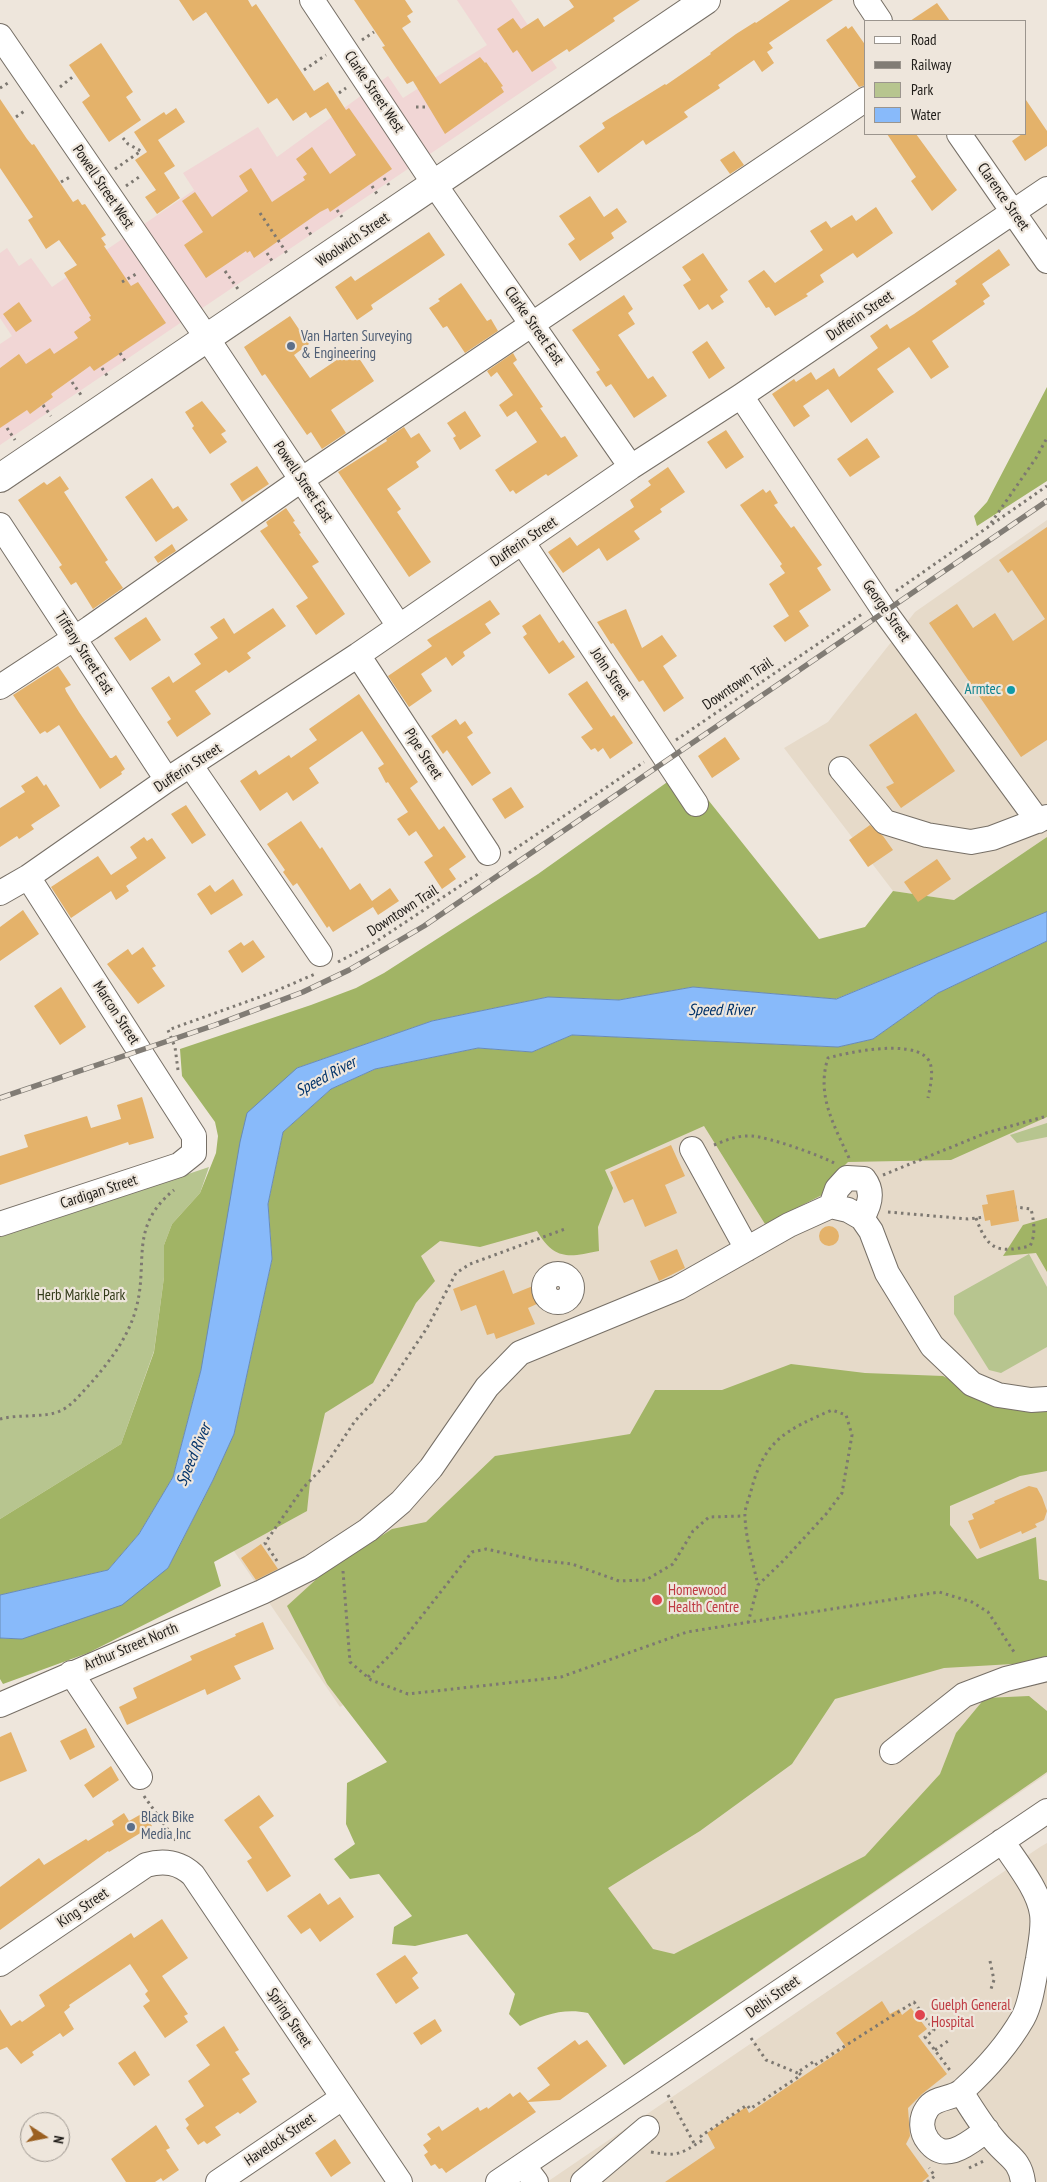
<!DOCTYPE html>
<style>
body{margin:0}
#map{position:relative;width:1047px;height:2182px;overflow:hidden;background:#eee6dc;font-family:"PT Sans Narrow",sans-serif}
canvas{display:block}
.legend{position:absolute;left:864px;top:20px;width:162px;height:115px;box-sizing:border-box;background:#eee6dc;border:1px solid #9b958e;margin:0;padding:6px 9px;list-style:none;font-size:15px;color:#1f1c18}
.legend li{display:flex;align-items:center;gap:10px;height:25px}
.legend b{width:25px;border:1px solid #9b958e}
.north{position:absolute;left:20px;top:2112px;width:50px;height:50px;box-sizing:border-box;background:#eee6dc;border:1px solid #9b958e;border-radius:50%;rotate:101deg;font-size:14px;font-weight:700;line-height:20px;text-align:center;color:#1f1c18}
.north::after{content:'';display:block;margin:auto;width:18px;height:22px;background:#9b6021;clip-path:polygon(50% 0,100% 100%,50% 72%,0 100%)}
</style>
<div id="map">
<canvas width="1047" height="2182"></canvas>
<ul class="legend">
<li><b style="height:6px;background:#fff"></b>Road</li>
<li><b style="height:6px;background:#817c75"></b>Railway</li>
<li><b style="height:14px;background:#b7c58f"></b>Park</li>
<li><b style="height:14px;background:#88bafa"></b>Water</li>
</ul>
<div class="north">N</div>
</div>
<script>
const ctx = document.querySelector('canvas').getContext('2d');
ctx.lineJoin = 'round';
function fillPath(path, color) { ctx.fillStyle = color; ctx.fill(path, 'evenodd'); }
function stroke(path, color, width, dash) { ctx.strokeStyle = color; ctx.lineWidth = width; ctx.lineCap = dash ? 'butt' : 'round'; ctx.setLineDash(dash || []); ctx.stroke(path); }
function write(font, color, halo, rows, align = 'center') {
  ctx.font = font + ' "PT Sans Narrow",sans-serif'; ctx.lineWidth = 4.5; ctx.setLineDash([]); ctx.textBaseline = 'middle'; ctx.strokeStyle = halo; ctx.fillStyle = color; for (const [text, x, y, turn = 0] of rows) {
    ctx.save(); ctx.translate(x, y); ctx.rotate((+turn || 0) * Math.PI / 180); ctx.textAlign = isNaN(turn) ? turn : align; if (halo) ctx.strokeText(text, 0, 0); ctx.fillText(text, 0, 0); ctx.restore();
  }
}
const commercial = new Path2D(`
 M457,0H511L557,68L0,445V344L12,336L0,318V253L7,248L19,266L31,258L52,287L194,190L183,173L258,127L277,157L388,76L403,98L487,45Z`);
const built = new Path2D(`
 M1047,520V837L954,900L893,891L784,748L828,722L915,612Z
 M1047,964V1774L624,2065L577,1996L362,1693L340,1707L204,1507L279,1257Z
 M1047,1843V2182H547L1040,1847Z`);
const green = new Path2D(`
 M1047,1123V1137L1017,1143L1010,1135Z
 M209,1167L200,1193L172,1224L164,1245V1277L154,1351L121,1444L0,1519V1237Z
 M1029,1254L1047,1287V1347L1001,1373L989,1370L954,1314V1296Z`);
const forest = new Path2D(`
 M1047,387V481L977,526L974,516L987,502Z
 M680,773L709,801L819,939L865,927L893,891L954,900L1047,837V912L836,999L693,987L619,1000L548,997L432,1021L297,1068L201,1370L173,1477L139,1534L108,1570L0,1595V1519L121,1444L154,1352L164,1277V1245L172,1224L200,1193L216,1153L218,1136L215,1122L182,1076L180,1049L311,1005L356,988L384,973L538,874Z
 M1047,941V1117L951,1160L848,1162L827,1183L824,1194L765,1224L704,1126L605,1170L613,1188L598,1227L599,1251C569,1257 555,1261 537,1231L480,1247L440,1241L421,1256L435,1281L416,1303L373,1383L325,1413L311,1473L307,1511L214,1562L221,1586L88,1653L3,1684L0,1679V1638L22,1639L168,1568L213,1480L234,1434L272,1259L268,1204L283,1132L331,1089L375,1069L478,1048L532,1052L572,1035L838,1047L873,1039L938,993Z
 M1047,1218V1272L1036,1253L1003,1256L1023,1225Z
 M791,1364L865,1373L943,1376L987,1398L1047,1407V1471L1020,1476L950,1506V1525L977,1559L1036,1537L1039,1579L1047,1581V1662L944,1668L835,1699L792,1764L700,1831L608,1888L653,1949L674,1954L865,1856L940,1774L956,1733L985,1698L1029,1696L1047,1711V1772L624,2065L588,2013C563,2008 543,2015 520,2026L509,2014L515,1994L467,1934L415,1946L392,1944L394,1927L412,1916L379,1874L350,1879L334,1859L355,1844L346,1824L347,1783L387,1762L327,1684L287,1606L322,1574L392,1529L426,1522L495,1456L630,1434L655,1390H722Z`);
const water = new Path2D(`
 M1047,912V941L938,993L873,1039L838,1047L572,1035L532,1052L478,1048L375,1069L331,1089L283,1132L268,1204L272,1259L234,1434L213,1480L168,1568L122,1605L22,1639L0,1638V1595L108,1570L139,1534L173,1477L201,1370L240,1142L247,1113L297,1068L432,1021L548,997L619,1000L693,987L836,999Z`);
const building = new Path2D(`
 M179,0H248L252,7L256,4L314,91L328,82L346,110L349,108L392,169L330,212L328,208L320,212L254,258L250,251L247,253L246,251L206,278L184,245L203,232L182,201L195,192L212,217L248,191L239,176L251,168L272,202L305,180L303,177L307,174L296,159L312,147L330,174L356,155L326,108L310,118L306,112L293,121L277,98L268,104L206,12L193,21Z
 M354,0H405L413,12L407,16L411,22L402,28L440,84L480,57L485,63L486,62L503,86L501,87L504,92L445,134L413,81L407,84L398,71L382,47L385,46Z
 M569,0H640L613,18L615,21L569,52L567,49L532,72L517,50L513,53L497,29L513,18L521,29L538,18L544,27L574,7Z
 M790,0H833L769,43L773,48L767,52L774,63L762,72L754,60L718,85L720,88L684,112L688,117L646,145L643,140L598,173L579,146L605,128L602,123L665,84L666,85L711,54L710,53L736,34L755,22L756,23Z
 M937,3L950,21H910Z
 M846,26L848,29L852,26L866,46V85L859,87L826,40Z
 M101,43L133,92L126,97L141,120L109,142L82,102L90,96L69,65Z
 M0,99L27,139L32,145L34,144L73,202L78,199L82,205L85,204L106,235L101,238L106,245L104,246L131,286L138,282L166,323L94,371L90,366L51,394L53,397L30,414L27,410L0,428V368L19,354L26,364L50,348L54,354L78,338L74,332L91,320L89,317L91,316L64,273L77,265L59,240L46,249L28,220L33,217L0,168Z
 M1026,100L1047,131V146L1025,161L1012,141L1022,134H1026Z
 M176,108L185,122L158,140L175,166L164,173L180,198L157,214L145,197L156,190L135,160L147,152L134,132L164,112L166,115Z
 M887,134H916L957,190L932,211L911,181L916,177Z
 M734,151L744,165L730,174L720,160Z
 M590,196L604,217L617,208L627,222L611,233L614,238L580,261L568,244L575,239L559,216Z
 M876,207L893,233L857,258L853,253L820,275L824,282L806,294L808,296L775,316L769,307L766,308L748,281L764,270L775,283L823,250L810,231L826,221L831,228L852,215L856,221Z
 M429,232L445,255L371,305L373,309L357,320L335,287L351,276L355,281Z
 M999,249L1010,265L982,284L990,296L983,301L985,304L932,341L949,367L931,379L909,347L877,369L894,392L851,423L828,389L803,406L810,416L794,427L772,394L794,379L796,382L811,372L816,380L834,368L839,377L878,348L870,336L887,324L890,329L914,314L957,284L955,281Z
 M703,253L728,290L720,296L724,302L712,310L708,304L699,310L683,285L691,280L682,267Z
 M461,283L487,321L491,319L498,331L465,353L447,326L443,328L429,308L440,301L438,299Z
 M624,295L633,309L628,313L635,324L618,335L648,379L653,376L667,396L634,418L611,384L606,387L596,372L600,370L572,330Z
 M19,302L32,321L16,332L3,314Z
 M290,316L309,344L294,355L310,378L353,349L374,381L331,410L346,433L322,449L311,432L307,435L265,374L262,376L244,347Z
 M707,341L725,368L709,379L692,352Z
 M513,353L517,360L513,363L543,407L540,408L561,438L565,436L578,456L548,476L546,474L516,494L513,490L510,492L495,470L537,442L516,411L507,417L499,405L513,395L497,372L491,377L487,371Z
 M202,401L226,431L221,434L227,442L210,454L192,428L194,426L185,412Z
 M465,411L481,436L460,450L453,438L456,436L447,423Z
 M404,427L411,438L419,433L431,451L416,462L419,467L387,489L401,509L397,512L431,562L409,577L338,472L387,441L386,439Z
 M726,430L744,457L726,469L707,442Z
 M867,438L880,457L850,477L837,459Z
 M257,466L269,484L242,502L230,484Z
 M668,467L685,492L660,509L662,512L634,531L640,539L607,561L599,548L563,573L548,552L570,537L577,546L634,507L630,500L651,485L648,481Z
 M60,476L69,489L64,492L108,560L105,562L123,588L93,609L76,582L71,585L59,567L62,565L18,500L44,482L47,485Z
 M152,478L173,509L178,506L188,520L156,542L125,497Z
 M763,489L766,493L770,490L778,503L774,505L791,528L794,526L822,565L817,568L831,590L799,611L809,626L785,642L773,626L789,616L769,584L785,573L780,566L782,564L740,505Z
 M286,508L295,521L293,522L301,533L299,534L319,562L312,566L345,614L316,635L296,606L308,598L260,531L268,526L266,522Z
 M1047,527V740L1021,757L929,623L957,604L973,628L995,613L1013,641L1045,619L1012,570L1008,573L999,560Z
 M172,544L176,551L158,563L154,557Z
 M490,600L500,614L485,624L491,633L463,652L465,656L452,666L446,657L421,674L432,691L409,707L388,676L432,646L427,640Z
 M273,608L286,626L247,653L251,658L229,673L226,670L195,691L211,714L177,737L167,722L171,719L151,688L169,676L173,683L201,664L194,654L218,638L210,627L224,618L234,634Z
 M626,609L642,648L662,635L677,656L663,666L684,698L664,712L643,680L639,682L613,643L611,644L597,622Z
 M540,614L559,643L563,640L575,657L549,674L523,637L527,634L522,626Z
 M146,617L161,640L130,661L114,638Z
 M58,666L71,685L65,688L66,691L79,712L110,758H112L116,755L125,769L121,772L122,774L100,789L59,725L47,733L45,731L40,734L13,695Z
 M587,681L611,717L614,715L633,743L610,759L603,748L598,752L595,748L591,750L581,737L593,729L568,694Z
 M359,694L418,782L410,788L439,830L444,826L466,857L449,869L456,879L442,889L424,862L433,856L416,831L409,836L397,819L408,812L388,782L386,783L378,768L384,764L362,731L309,768L319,783L293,801L287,792L260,811L240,781L256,770L259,775L289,755L291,758L317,740L309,729Z
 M916,713L955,771L901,808L886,787L894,783L869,745Z
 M456,719L460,725L465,721L473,733L467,737L491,773L472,786L447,750L443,754L431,736Z
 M725,737L740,759L712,778L698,756Z
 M37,776L44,786L46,784L60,806L31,825L34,829L19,839L17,836L0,847V808L25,792L21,786Z
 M511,787L524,807L505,819L492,799Z
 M186,805L206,835L192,844L171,814Z
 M301,821L320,849L322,847L350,890L360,883L372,901L390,888L399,901L378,915L373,907L333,932L329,926L327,928L297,883L293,886L283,872L285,870L267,844Z
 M870,825L883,836L893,850L868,867L849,840Z
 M144,837L147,841L152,838L166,858L126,886L129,891L116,900L111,891L71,918L51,887L98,856L111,875L137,858L130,847Z
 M937,859L951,879L918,902L904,882Z
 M233,879L243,895L211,915L197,894L210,885L215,892Z
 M23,910L39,934L0,961V927Z
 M253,940L265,957L242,973L228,951L241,942L244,946Z
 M143,947L156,966L152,968L165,986L138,1004L107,964L128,949L132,955Z
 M61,987L86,1027L60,1045L34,1006Z
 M142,1097L154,1138L129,1145L128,1142L0,1185V1156L28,1147L24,1135L87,1116L91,1128L121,1119L117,1105Z
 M671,1145L685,1176L665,1185L677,1213L645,1227L633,1199L624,1203L610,1172Z
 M1014,1190L1019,1221L991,1226L990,1220L985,1221L982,1205L988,1204L986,1195Z
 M819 1236a10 10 0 1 1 20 0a10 10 0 1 1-20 0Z
 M677,1249L685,1268L659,1281L650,1261Z
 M504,1270L513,1294L533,1286L539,1303L528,1308L535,1324L496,1339L494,1333L487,1335L476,1305L461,1311L453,1289Z
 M1029,1486L1037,1488L1042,1497L1047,1511L1044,1520L1035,1524L1037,1527L1022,1534L1021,1531L980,1549L968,1521L974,1519L972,1514L995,1503L994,1501Z
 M261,1544L278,1569L256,1580L241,1558Z
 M263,1622L274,1649L234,1666L241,1679L207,1695L205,1689L127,1725L119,1707L137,1698L133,1688L192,1660L190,1656L236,1636L235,1634Z
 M86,1728L95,1747L70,1760L60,1741Z
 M11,1732L27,1771L0,1782V1737Z
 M111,1766L119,1780L93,1798L84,1785Z
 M259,1795L274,1816L259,1827L291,1876L267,1892L247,1861L252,1858L224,1820Z
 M124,1813L129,1821L143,1813L152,1826L109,1852L108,1851L0,1930V1887L39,1858L44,1865L86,1839L88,1841L114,1825L112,1821Z
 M320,1893L328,1905L340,1897L354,1917L320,1942L310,1928L301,1934L287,1916Z
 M162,1919L188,1958L162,1976L188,2014L184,2016L188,2022L165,2038L143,2006L150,2001L145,1994L148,1991L130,1964L69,2005L70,2007L64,2012L74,2029L63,2037L60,2033L32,2052L34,2055L21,2064L7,2047L0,2050V2009L11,2026L20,2020L22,2022L45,2006L39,1995L131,1933L134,1938Z
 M405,1955L418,1973L412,1978L419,1988L396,2004L376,1974Z
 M882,2001L890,2014L899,2009L902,2015L911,2008L927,2029L918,2036L947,2074L922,2094L908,2108L910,2136L906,2144L929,2176L922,2182H665L715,2148L707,2133L746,2107L749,2113L846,2047L836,2033Z
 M435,2019L442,2031L421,2045L413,2033Z
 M224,2026L239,2050L235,2052L250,2074L242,2079L257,2102L240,2114L238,2112L215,2127L221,2135L207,2144L204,2141L198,2145L186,2128L189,2125L185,2119L204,2106L188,2081L210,2065L196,2045Z
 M575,2040L579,2045L587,2040L607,2066L560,2100L528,2102L536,2112L446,2173L442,2168L439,2169L435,2164L431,2166L424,2155L428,2152L423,2145L431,2139L427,2134L439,2126L442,2131L478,2107L480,2111L487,2107L488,2109L510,2093L513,2097L520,2092L528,2101L550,2085L537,2068Z
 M135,2051L150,2075L134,2086L118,2063Z
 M156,2125L170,2148L166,2150L179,2170L163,2181L161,2178L155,2182H126L111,2159Z
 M335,2139L351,2163L331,2177L315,2153Z`);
const path = new Path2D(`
 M362,40L374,32
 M304,70L326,55
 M60,87L75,75
 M0,88L8,83
 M339,93L346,88
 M416,107H428
 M16,117L26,110
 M115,169L141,151L128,144L123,138
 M384,178L389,185
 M61,182L72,176
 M126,186L142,175
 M372,186L377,194
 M337,210L342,217
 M260,213L288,255
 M306,227L313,238
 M267,253L274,264
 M225,271L238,289
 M122,282L138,273
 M120,353L127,364
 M102,368L108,377
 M72,382L81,395
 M43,405L51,416
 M7,428L15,440
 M991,523L1036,458L1047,438
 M896,591L1047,486
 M676,740L862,614
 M509,853L644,762
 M338,962L374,943L481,872
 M178,1070L175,1047L168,1030L271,993L315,974
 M714,1145C726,1140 738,1135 752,1136C768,1137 820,1155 834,1163
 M849,1158C834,1125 816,1095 828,1058C849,1052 908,1040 926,1057C936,1066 930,1087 928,1098
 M883,1175L986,1133L1047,1116
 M888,1212L968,1219L984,1217
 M976,1218C988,1251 998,1253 1030,1246C1036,1235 1034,1221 1031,1209L1016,1207
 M0,1419C19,1414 45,1418 60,1411C72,1406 82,1392 91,1383C109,1362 127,1339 135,1312C150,1264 127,1228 174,1190
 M277,1561L265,1543L303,1488L327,1463L355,1421L388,1386L427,1328L456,1273L470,1264L565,1229
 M343,1571L350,1662L371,1680L408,1694L561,1677L687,1632L939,1592L972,1602L988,1612L1016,1655
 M748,1623L758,1585L783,1561L827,1513L842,1493L852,1435L846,1415L832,1410C786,1430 764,1440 751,1491C749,1499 744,1509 745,1517C746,1540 753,1563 758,1585
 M368,1677L396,1649L472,1552L486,1549L536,1560L572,1564L619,1581L646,1580L673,1564L693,1531L709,1517L744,1516
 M144,1796L176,1841
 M990,1961L994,1980L991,1989
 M751,2038L766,2060L800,2074
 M935,2050L948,2041
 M668,2095L695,2145
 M651,2152C678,2157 680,2154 703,2140L701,2136L747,2105L750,2109L801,2075L798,2072L813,2062L815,2065L914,2002L934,2030L925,2037L952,2073
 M969,2168L986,2160
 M927,2182L935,2176L929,2168`);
const minor = new Path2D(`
 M312,0L435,185L631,467
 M866,0L880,21
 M0,36L207,338L399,626
 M959,134L1047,261
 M741,396L885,612L1038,821
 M0,525L167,780
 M523,543L696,804
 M358,655L488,853
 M0,687L90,628L301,480L866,99
 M191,766L320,954
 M841,769L885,822L927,835L971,842L992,838L1047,817
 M0,893L28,877L167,780L358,655L631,467L741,396L1047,189
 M692,1149L747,1249
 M831,1206L837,1189L847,1178L864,1179C874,1192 870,1205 862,1218
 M0,1224L179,1165L194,1153V1136L28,877
 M544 1288a14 14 0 1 1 28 0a14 14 0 1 1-28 0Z
 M71,1673L140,1777
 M0,1705L262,1592L310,1568L368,1530L401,1502L431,1468L487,1387L520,1353L678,1288L789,1225L831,1206L848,1210L862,1218L871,1231L887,1273L932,1346L972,1384L998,1395L1031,1400L1047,1399
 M892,1752L964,1695L1006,1679L1047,1669
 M0,1964L146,1865C164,1860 179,1862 193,1875L400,2182
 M961,2092C972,2109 982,2126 995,2141C1008,2157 1020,2159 1023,2182
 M987,2130C970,2142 946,2165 928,2141C921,2132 920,2119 927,2109C935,2096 953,2100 963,2090C985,2070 1008,2044 1023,2018C1032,2001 1034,1977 1038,1959C1040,1945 1044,1928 1042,1914C1039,1890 1015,1861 1002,1841
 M523,2165L536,2182
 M218,2182L342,2098
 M498,2182L1047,1811
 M583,2182L647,2128`);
const major = new Path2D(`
 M0,478L706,0`);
const rail = new Path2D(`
 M0,1098L215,1025L303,992L349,970L424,926L1047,501`);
const markers = [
 [291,346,5,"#5c6f8a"],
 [1011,690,5,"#0f9aa8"],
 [657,1600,6,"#e0444e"],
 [131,1827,5,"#5c6f8a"],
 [920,2015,6,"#e0444e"]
];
const streetNames = [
 ["Clarke Street West",374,92,56],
 ["Powell Street West",103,187,56],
 ["Clarence Street",1003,197,55],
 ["Woolwich Street",353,240,-34],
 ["Dufferin Street",860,316,-34],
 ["Clarke Street East",534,326,55],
 ["Powell Street East",303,482,56],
 ["Dufferin Street",524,542,-34],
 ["George Street",886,611,55],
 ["Tiffany Street East",84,653,57],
 ["John Street",610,674,56],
 ["Downtown Trail",738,684,-34],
 ["Pipe Street",423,754,57],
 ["Dufferin Street",188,768,-33],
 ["Downtown Trail",403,911,-33],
 ["Marcon Street",116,1013,57],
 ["Cardigan Street",99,1192,-18],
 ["Arthur Street North",131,1647,-23],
 ["King Street",83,1908,-34],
 ["Delhi Street",773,1997,-35],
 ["Spring Street",289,2018,56],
 ["Havelock Street",280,2140,-34]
];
const serviceNames = [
 ["Van Harten Surveying",301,337],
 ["& Engineering",301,354],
 ["Black Bike",141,1818],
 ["Media Inc",141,1835]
];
const cultureNames = [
 ["Armtec",1001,690]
];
const parkNames = [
 ["Herb Markle Park",81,1296]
];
const healthNames = [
 ["Homewood",668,1591],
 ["Health Centre",668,1608],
 ["Guelph General",931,2006],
 ["Hospital",931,2023]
];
const waterNames = [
 ["Speed River",721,1010],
 ["Speed River",326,1077,-28],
 ["Speed River",194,1455,-67]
];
fillPath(commercial, '#f1d6d5');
fillPath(built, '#e6dac9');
fillPath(green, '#b7c58f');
fillPath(forest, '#a1b465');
fillPath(water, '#88bafa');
stroke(water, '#688bb6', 1);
fillPath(building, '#e4b26a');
stroke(minor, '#766f66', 26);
stroke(major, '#766f66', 30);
stroke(path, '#7d7871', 3, [2.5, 4]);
stroke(minor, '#fff', 24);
stroke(major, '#fff', 28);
stroke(rail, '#817c75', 5.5);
stroke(rail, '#eee6dc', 4, [11]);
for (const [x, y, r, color] of markers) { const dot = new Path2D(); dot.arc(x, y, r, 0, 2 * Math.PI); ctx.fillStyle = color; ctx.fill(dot); stroke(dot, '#eee6dc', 2); }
write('15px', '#1f1c18', '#eee6dc', streetNames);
write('15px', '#4e5e75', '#eee6dc', serviceNames, 'left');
write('15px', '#0d838f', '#eee6dc', cultureNames, 'right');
write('15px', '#323a18', '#eee6dc', parkNames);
write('15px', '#be3a42', '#eee6dc', healthNames, 'left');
write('italic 16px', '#003269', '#eee6dc', waterNames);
</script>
